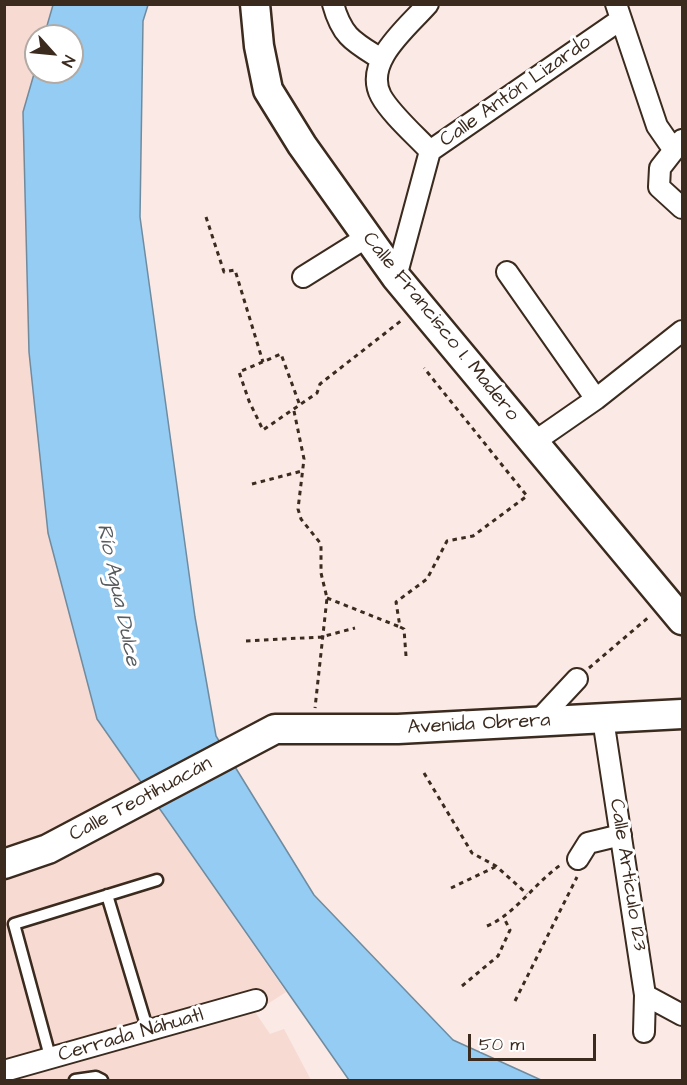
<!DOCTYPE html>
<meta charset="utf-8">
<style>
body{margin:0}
#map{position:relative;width:687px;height:1085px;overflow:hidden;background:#fae9e5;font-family:"Architects Daughter",sans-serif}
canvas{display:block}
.frame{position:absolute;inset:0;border:6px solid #3b2a1e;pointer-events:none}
.north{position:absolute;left:24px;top:24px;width:60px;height:60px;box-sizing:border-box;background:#fff;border:2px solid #b1aaa5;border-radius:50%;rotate:117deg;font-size:16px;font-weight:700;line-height:24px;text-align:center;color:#3b2a1e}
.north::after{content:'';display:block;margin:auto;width:21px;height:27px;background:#3b2a1e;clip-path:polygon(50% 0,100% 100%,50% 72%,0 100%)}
.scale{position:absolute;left:468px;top:1034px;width:128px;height:27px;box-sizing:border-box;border:3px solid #3b2a1e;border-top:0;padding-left:8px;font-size:18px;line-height:21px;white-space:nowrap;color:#3b2a1e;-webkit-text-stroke:4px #fff;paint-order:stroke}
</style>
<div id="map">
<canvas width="687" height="1085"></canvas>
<div class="frame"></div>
<div class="north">N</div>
<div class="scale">50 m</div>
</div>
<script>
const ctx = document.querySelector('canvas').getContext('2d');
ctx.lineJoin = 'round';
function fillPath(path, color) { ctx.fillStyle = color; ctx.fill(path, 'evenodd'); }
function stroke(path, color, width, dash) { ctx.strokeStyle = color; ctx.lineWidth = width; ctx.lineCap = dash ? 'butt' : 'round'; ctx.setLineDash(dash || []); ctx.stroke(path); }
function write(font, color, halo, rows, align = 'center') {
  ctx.font = font + ' "Architects Daughter",sans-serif'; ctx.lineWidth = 6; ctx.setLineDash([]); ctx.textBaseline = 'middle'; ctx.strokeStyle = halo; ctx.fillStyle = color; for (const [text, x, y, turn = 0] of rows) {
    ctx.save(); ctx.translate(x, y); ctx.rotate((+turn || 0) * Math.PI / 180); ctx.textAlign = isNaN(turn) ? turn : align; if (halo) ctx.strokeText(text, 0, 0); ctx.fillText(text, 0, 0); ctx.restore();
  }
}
const built = new Path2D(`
 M53,4L44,36H36V67L23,113L29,352L48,533L97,719L286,992L255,1012L270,1034L284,1029L311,1080H5L4,5Z`);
const water = new Path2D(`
 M53,5H148L143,21L140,217L195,617L216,736L314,895L453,1040L541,1080H349L97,719L48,533L29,352L23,112L36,67V72H72V36H44Z`);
const path = new Path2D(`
 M206,217L224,272L235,270L263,362
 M299,403L281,354L239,372L249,401L263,430L317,393L320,384L402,320
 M294,411L304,459L298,509L301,519L321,544V573L327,598L315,708
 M252,484L302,471
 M327,598L400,627
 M246,641L321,637L355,628
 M406,656L404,629L400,627L396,602L427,579L447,541L473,536L527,496L424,368
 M589,668L650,616
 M424,773L472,853L496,866L527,894
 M451,888L495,867
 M487,926C517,913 534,883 562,864
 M462,986L498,956L510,930L504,918
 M515,1001L577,877`);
const lane = new Path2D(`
 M107,895L148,1031
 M51,1060L14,924L157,880
 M75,1080L96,1077L102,1080`);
const street = new Path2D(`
 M333,4C342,37 354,42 381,59
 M428,4C407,28 363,62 381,96C390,113 416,136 430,151
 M616,4L657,126L673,149
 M682,140L660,168L659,187L682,208
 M507,272L596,399
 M303,277L367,237
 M396,277L430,151L620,20
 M534,442L596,399L682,331
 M603,719L645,995L644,1032
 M536,723L577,679
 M578,859L588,843L621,835
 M645,995L682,1015
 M4,1071L256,1000`);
const secondary = new Path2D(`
 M255,4L259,46L268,90L302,145L396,277L682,620
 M4,864L48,849L275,729H398L682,714`);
const streetNames = [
 ["Calle Antón Lizardo",516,92,-35],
 ["Calle Francisco I. Madero",440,327,51],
 ["Avenida Obrera",479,725,-3],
 ["Calle Teotihuacán",141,800,-28],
 ["Calle Artículo 123",627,875,81],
 ["Cerrada Náhuatl",131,1036,-16]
];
const waterNames = [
 ["Río Agua Dulce",117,595,78]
];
fillPath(built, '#f7dad2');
fillPath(water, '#94ccf4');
stroke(water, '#708b9e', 1.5);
stroke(lane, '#3b2a1e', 15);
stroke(street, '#3b2a1e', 24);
stroke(secondary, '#3b2a1e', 33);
stroke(path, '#3b2a1e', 3, [4.5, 4.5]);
stroke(lane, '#fff', 10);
stroke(street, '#fff', 20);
stroke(secondary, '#fff', 28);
write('20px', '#3b2a1e', '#fff', streetNames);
write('italic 21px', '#565b5e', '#fff', waterNames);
</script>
